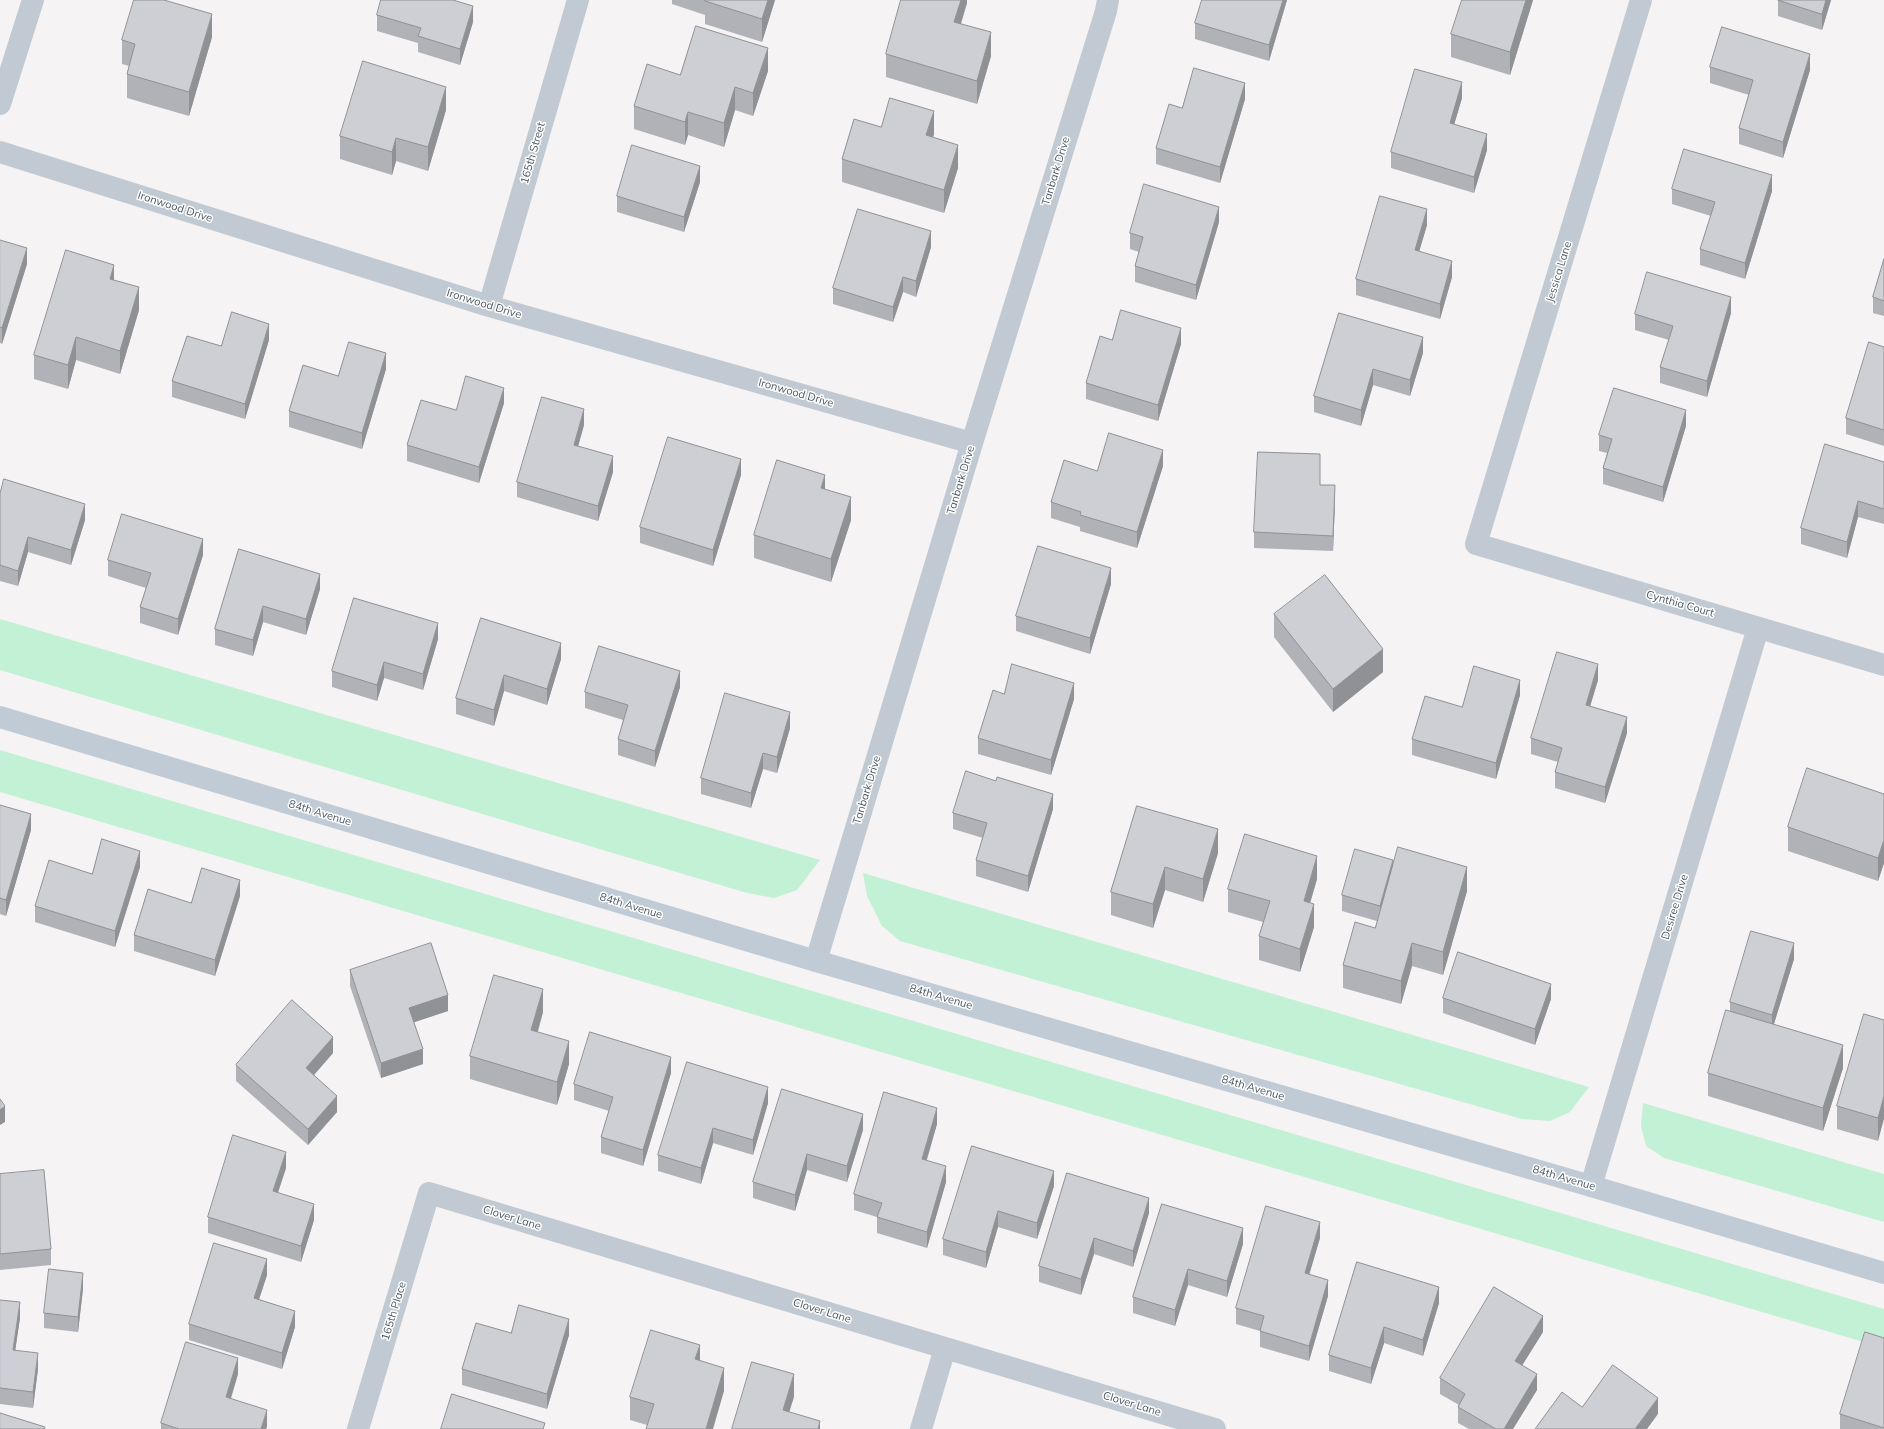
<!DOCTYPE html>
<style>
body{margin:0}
canvas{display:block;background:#f5f3f3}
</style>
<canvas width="1884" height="1429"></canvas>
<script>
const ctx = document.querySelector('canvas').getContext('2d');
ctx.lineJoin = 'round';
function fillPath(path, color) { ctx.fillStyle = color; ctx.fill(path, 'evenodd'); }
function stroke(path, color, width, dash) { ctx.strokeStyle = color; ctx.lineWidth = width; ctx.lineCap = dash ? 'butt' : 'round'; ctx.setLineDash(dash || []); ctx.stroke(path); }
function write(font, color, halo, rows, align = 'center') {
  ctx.font = font + ' Mulish,sans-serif'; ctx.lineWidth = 3; ctx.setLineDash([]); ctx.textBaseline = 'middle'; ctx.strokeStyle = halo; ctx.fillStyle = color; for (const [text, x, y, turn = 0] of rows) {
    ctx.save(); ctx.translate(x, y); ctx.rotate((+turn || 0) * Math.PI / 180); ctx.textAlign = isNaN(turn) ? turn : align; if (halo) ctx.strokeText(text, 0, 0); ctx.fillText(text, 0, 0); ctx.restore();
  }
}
const green = new Path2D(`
 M0,619L820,860L797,890L774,898L747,893L0,670Z
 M0,750L1884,1309V1348L0,792Z
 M863,873L1589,1087L1570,1112L1550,1121L1522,1119L900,941L882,926L867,896Z
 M1643,1103L1884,1174V1222L1664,1158L1646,1146L1641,1126Z`);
const street = new Path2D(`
 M1641,0L1476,544L1884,665
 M0,104L33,0
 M0,152L489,306L972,443
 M489,306L578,0
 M816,961L972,443L1106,11L1108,0
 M1591,1186L1758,628
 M358,1429L429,1193L1215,1429
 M921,1429L945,1348`);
const secondary = new Path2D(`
 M0,717L816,961L1591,1186L1884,1273`);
const wall = new Path2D(`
 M672,0H775L762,42L705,24V15L672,4Z
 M967,0V3L961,24L991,56L977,104L886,77V54Z
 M1287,0L1269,61L1195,39V23Z
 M1533,0L1510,75L1451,57V34Z
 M1778,0H1831L1822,30L1778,16Z
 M377,15L473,22L460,65L418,52V43L377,31Z
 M212,37L189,116L127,98V74L129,66L122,64V40Z
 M1710,67L1810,70L1783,158L1739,144V128L1749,95L1710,83Z
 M768,71L753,116L735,110L724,147L688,135L685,145L634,129V106L680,75Z
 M1462,98L1454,124L1487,150L1474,193L1391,168V152Z
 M1245,99L1220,183L1156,164V148L1182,108Z
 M446,110L428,171L396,161L392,175L340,159V136Z
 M881,127L934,134L933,137L958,168L944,213L842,182V159Z
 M700,182L684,232L617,212V196Z
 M1672,189L1772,191L1745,279L1700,265V249L1711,216L1672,204Z
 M1219,222L1196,300L1135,282V266L1139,252L1130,249V233Z
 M1427,225L1419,251L1452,277L1440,319L1356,295V279Z
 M0,240L27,264L2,344L0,343Z
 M931,247L916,297L903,292L893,322L833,304V288Z
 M1884,259V316L1873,313V297Z
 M114,280L139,310L120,374L76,360L68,389L34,379V355Z
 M1339,313L1423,353L1410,396L1373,385L1361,426L1314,412V396Z
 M1731,313L1707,397L1660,383V367L1669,340L1635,330V314Z
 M269,340L245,419L172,397V381Z
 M1112,340L1181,344L1158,421L1086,399V383Z
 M1884,347V446L1846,434V418Z
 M386,369L362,449L289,427V411L338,376Z
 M504,403L479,483L407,461V445Z
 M584,425L578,446L613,472L598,521L517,497V482Z
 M1686,426L1663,502L1603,484V468L1607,453L1599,451V435Z
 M1884,462V524L1858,517L1847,558L1801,544V528Z
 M1163,466L1137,548L1080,531V527L1051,518V502L1097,471Z
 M1320,470V485L1335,501L1333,551L1254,548V532Z
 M741,475L713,566L640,543V527Z
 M0,494L85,520L71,565L28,552L18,586L0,581Z
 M851,520L831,582L754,558V535Z
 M239,549L320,589L306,635L263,622L253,656L215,645V629Z
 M203,555L178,635L140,623V607L146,588L108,576V560Z
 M1111,584L1090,654L1016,631V616Z
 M1274,614L1383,672L1333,712L1274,637Z
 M438,639L423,690L384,678L377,701L332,687V671Z
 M561,643V659L547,705L504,691L494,726L456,714V698Z
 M1598,680L1590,706L1627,733L1605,803L1555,788V772L1558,762L1531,754V738Z
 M680,687L655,767L618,755V739L623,720L585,708V692Z
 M1004,694L1074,699L1051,775L978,754V738Z
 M1520,695L1496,779L1412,755V739L1462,707Z
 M790,728L777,773L763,769L751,808L701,794V778Z
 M996,781L1053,809L1028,892L976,876V860L983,838L953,829V813Z
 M1884,794V863L1878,881L1788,851V827Z
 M0,805L31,830L6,916L0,914Z
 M1137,806L1218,853L1203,902L1165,890L1153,928L1111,915V892Z
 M1393,866L1467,891L1443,975L1412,966L1401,1004L1343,988V965L1375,928L1377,921L1342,911V895Z
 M140,867L115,947L35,922V906Z
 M1317,879L1310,903L1314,927L1300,972L1259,960V936L1263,922L1228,912V889Z
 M240,896L215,976L134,951V935L191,903Z
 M1794,959L1774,1024L1843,1068L1823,1131L1708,1096V1073L1730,1011V1002Z
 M350,970L448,1011L414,1022L423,1064L381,1078L350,986Z
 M1443,998L1551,999L1535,1045L1443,1013Z
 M543,1012L538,1032L569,1064L557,1105L470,1079V1056Z
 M1884,1020L1878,1141L1837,1129V1106Z
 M333,1053L314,1075L337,1112L308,1145L236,1081V1065Z
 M671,1073L643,1166L601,1153V1137L609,1111L574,1100V1084Z
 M768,1087V1103L753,1155L713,1143L701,1184L658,1171V1155Z
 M863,1114V1130L847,1182L807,1170L795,1211L753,1198V1182Z
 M937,1124L927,1160L946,1182L927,1248L877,1233V1217L854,1210V1194Z
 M286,1168L278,1193L314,1220L301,1262L208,1233V1217Z
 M1054,1171V1186L1037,1239L998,1227L986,1268L943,1255V1239Z
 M1067,1173L1149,1213L1133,1267L1094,1254L1081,1295L1039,1282V1266Z
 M0,1174L51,1249V1265L0,1270Z
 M1162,1204L1243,1244L1227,1297L1188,1285L1175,1326L1133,1313V1297Z
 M1320,1238L1309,1274L1328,1296L1309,1361L1260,1347V1331L1236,1324V1308Z
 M1357,1262L1439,1303L1423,1356L1384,1343L1371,1384L1329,1371V1355Z
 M267,1275L259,1300L295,1327L282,1369L189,1340V1324Z
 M83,1289L78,1332L44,1328V1313Z
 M0,1300L20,1318L15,1350L38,1369L33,1408L0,1404Z
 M1543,1332L1522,1365L1537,1390L1513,1429H1469L1458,1423V1407L1459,1405L1440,1394V1378Z
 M511,1333L569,1335L547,1409L462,1385V1369Z
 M1884,1338V1429H1840V1414Z
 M700,1360L724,1391L647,1425L630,1420V1397Z
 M238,1374L231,1399L267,1426L266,1429H161V1423Z`);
const shadedWall = new Path2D(`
 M768,0H775L762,42V19Z
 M961,0H967V3L954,45V22Z
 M1283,0H1287L1269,61V45Z
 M1526,0H1533L1510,75V52Z
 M1826,0H1831L1822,30V14Z
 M473,6V22L460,65V49Z
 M212,14V37L189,116V92Z
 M991,32V56L977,104V81Z
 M768,48V71L753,116V93Z
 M1810,54V70L1783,158V142Z
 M1462,82V98L1450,139V123Z
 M1245,83V99L1220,183V167Z
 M446,87V110L428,171V147Z
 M735,87V110L724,147V123Z
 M934,111V134L926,158V135Z
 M688,112V135L685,145V122Z
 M1487,134V150L1474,193V177Z
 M396,138V161L392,175V152Z
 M958,145V168L944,213V190Z
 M700,166V182L684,232V217Z
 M1772,175V191L1745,279V263Z
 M1219,207V222L1196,300V285Z
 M1427,209V225L1415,266V250Z
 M931,231V247L916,297V281Z
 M27,248V264L2,344V328Z
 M1452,261V277L1440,319V304Z
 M114,265V288L110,279Z
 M903,277V292L893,322V307Z
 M139,287V310L120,374V351Z
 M1731,297V313L1707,397V381Z
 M269,324V340L245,419V404Z
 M1181,328V344L1158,421V405Z
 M76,337V360L68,389V365Z
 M1423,337V353L1410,396V380Z
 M386,353V369L362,449V433Z
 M1373,369V385L1361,426V410Z
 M504,388V403L479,483V467Z
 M584,409V425L574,461V445Z
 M1686,410V426L1663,502V487Z
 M1163,450V466L1137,548V532Z
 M613,456V472L598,521V506Z
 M741,459V475L713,566V550Z
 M825,475V498L821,488Z
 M1335,485V501L1333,551V536Z
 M851,497V520L831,582V559Z
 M1858,501V517L1847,558V542Z
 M85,504V520L71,565V550Z
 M28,537V552L18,586V571Z
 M203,539V555L178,635V619Z
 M1111,568V584L1090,654V638Z
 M320,574V589L306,635V619Z
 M263,606V622L253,656V640Z
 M438,623V639L423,690V674Z
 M561,643V659L547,705V689Z
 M1383,649V672L1333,712V689Z
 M384,662V678L377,701V685Z
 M1598,664V680L1586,720V705Z
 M680,671V687L655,767V751Z
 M504,675V691L494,726V710Z
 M1520,680V695L1496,779V763Z
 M1074,683V699L1051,775V760Z
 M790,712V728L777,773V757Z
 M1627,717V733L1605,803V787Z
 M763,753V769L751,808V793Z
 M1053,794V809L1028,892V876Z
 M31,814V830L6,916V900Z
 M1218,829V853L1203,902V879Z
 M1884,840V863L1878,881V858Z
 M140,851V867L115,947V931Z
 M1317,856V879L1304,924V901Z
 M1393,860V876L1380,922V906Z
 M1165,867V890L1153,928V904Z
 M1467,867V891L1443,975V952Z
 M240,880V896L215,976V960Z
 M1314,904V927L1300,972V949Z
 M1412,943V966L1401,1004V981Z
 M1794,943V959L1772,1030V1015Z
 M1551,984V999L1535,1045V1029Z
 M543,989V1012L531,1053V1030Z
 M448,995V1011L409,1024V1008Z
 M333,1037V1053L306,1084V1068Z
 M569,1041V1064L557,1105V1082Z
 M1843,1045V1068L1823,1131V1108Z
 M423,1049V1064L381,1078V1063Z
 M671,1057V1073L643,1166V1150Z
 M768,1087V1103L753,1155V1140Z
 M337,1096V1112L308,1145V1129Z
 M1884,1096V1119L1878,1141V1118Z
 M5,1106V1122L0,1125V1110Z
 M937,1108V1124L922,1175V1159Z
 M863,1114V1130L847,1182V1166Z
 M713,1128V1143L701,1184V1168Z
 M286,1152V1168L273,1207V1191Z
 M807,1154V1170L795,1211V1195Z
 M946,1166V1182L927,1248V1232Z
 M1054,1171V1186L1037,1239V1223Z
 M1149,1198V1213L1133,1267V1251Z
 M314,1204V1220L301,1262V1246Z
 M998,1211V1227L986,1268V1252Z
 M1320,1222V1238L1305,1289V1273Z
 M1243,1228V1244L1227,1297V1281Z
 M1094,1238V1254L1081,1295V1279Z
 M267,1259V1275L254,1314V1298Z
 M1188,1269V1285L1175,1326V1310Z
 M83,1273V1289L78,1332V1317Z
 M1328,1280V1296L1309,1361V1346Z
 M1439,1287V1303L1423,1356V1340Z
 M20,1302V1318L13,1366V1350Z
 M295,1311V1327L282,1369V1353Z
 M1543,1316V1332L1515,1377V1361Z
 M569,1319V1335L547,1409V1394Z
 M1384,1327V1343L1371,1384V1368Z
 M700,1345V1368L695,1359Z
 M38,1353V1369L33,1408V1392Z
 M238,1358V1374L226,1413V1397Z
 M724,1368V1391L713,1429H706Z
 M794,1374V1397L784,1429L783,1410Z
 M1537,1374V1390L1513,1429H1504Z
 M1658,1398V1414L1647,1429H1635Z
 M267,1410V1426L266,1429H261Z
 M820,1421V1429H818Z`);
const building = new Path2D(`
 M134,0H164L212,14L189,92L127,74L135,44L122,40Z
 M381,0H453L473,6L460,49L418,36L421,28L377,15Z
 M705,0H768L762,19L705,1Z
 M901,0H961L954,22L991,32L977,81L886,54Z
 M1202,0H1283L1269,45L1195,23Z
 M1462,0H1526L1510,52L1451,34Z
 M1778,0H1826L1822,14Z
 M696,26L768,48L753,93L735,87L724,123L688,112L685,122L634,106L647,64L680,75Z
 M1722,27L1810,54L1783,142L1739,128L1753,80L1710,67Z
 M363,61L446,87L428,147L396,138L392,152L340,136Z
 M1194,68L1245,83L1220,167L1156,148L1169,104L1182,108Z
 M1415,69L1462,82L1450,123L1487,134L1474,177L1391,152Z
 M890,98L934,111L926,135L958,145L944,190L842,159L854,119L881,127Z
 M632,145L700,166L684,217L617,196Z
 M1684,149L1772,175L1745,263L1700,249L1715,202L1672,189Z
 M1144,184L1219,207L1196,285L1135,266L1143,237L1130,233Z
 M1380,196L1427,209L1415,250L1452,261L1440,304L1356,279Z
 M858,209L931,231L916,281L903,277L893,307L833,288Z
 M0,240L27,248L2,328L0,327Z
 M66,250L114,265L110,279L139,287L120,351L76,337L68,365L34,355Z
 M1884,259V301L1873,297Z
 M1647,272L1731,297L1707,381L1660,367L1673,326L1635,314Z
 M1121,310L1181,328L1158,405L1086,383L1100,336L1112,340Z
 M232,312L269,324L245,404L172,381L187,336L221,346Z
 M1339,313L1423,337L1410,380L1373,369L1361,410L1314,396Z
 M349,342L386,353L362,433L289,411L303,365L338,376Z
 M1869,342L1884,347V430L1846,418Z
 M466,376L504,388L479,467L407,445L421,400L456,410Z
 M1614,388L1686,410L1663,487L1603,468L1612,439L1599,435Z
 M542,397L584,409L574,445L613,456L598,506L517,482Z
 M1109,433L1163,450L1137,532L1080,515L1081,512L1051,502L1064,460L1097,471Z
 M668,437L741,459L713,550L640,527Z
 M1825,444L1884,462V509L1858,501L1847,542L1801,528Z
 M1258,452L1320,454V485H1335L1333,536L1254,532Z
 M777,460L825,475L821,488L851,497L831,559L754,535Z
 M4,479L85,504L71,550L28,537L18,571L0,565V494Z
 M122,514L203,539L178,619L140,607L151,573L108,560Z
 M1038,546L1111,568L1090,638L1016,616Z
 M239,549L320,574L306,619L263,606L253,640L215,629Z
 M1325,575L1383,649L1333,689L1274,614Z
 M354,598L438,623L423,674L384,662L377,685L332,671Z
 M481,618L561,643L547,689L504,675L494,710L456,698Z
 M599,646L680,671L655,751L618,739L628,705L585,692Z
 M1557,652L1598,664L1586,705L1627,717L1605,787L1555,772L1562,748L1531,738Z
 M1012,664L1074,683L1051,760L978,738L993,690L1004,694Z
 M1474,666L1520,680L1496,763L1412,739L1425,696L1462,707Z
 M725,693L790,712L777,757L763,753L751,793L701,778Z
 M1807,768L1884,794V840L1878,858L1788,827Z
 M966,771L996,781L997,777L1053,794L1028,876L976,860L987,823L953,813Z
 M0,805L31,814L6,900L0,898Z
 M1137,806L1218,829L1203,879L1165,867L1153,904L1111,892Z
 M1245,834L1317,856L1304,901L1314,904L1300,949L1259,936L1270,901L1228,889Z
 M102,839L140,851L115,931L35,906L49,860L92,874Z
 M1398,847L1467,867L1443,952L1412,943L1401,981L1343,965L1355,922L1375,928Z
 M1355,849L1393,860L1380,906L1342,895Z
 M202,868L240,880L215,960L134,935L148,889L191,903Z
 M1751,931L1794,943L1772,1015L1730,1002Z
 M431,943L448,995L409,1008L423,1049L381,1063L350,970Z
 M1458,952L1551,984L1535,1029L1443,998Z
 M494,975L543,989L531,1030L569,1041L557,1082L470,1056Z
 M292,1000L333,1037L306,1068L337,1096L308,1129L236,1065Z
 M1726,1010L1843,1045L1823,1108L1708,1073Z
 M1864,1014L1884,1020V1096L1878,1118L1837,1106Z
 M590,1032L671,1057L643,1150L601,1137L613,1097L574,1084Z
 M687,1062L768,1087L753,1140L713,1128L701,1168L658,1155Z
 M782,1089L863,1114L847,1166L807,1154L795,1195L753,1182Z
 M884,1092L937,1108L922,1159L946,1166L927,1232L877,1217L882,1203L854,1194Z
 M0,1099L5,1106L0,1110Z
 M233,1135L286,1152L273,1191L314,1204L301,1246L208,1217Z
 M972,1146L1054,1171L1037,1223L998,1211L986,1252L943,1239Z
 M44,1170L51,1249L0,1254V1174Z
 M1067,1173L1149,1198L1133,1251L1094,1238L1081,1279L1039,1266Z
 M1162,1204L1243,1228L1227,1281L1188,1269L1175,1310L1133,1297Z
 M1266,1206L1320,1222L1305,1273L1328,1280L1309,1346L1260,1331L1264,1316L1236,1308Z
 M214,1243L267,1259L254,1298L295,1311L282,1353L189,1324Z
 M1357,1262L1439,1287L1423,1340L1384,1327L1371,1368L1329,1355Z
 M49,1269L83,1273L78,1317L44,1313Z
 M1494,1287L1543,1316L1515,1361L1537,1374L1504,1429H1496L1458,1407L1465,1394L1440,1378Z
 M0,1300L20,1302L13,1350L38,1353L33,1392L0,1388Z
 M519,1305L569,1319L547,1394L462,1369L476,1323L511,1333Z
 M651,1330L700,1345L695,1359L724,1368L706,1429H646L654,1404L630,1397Z
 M1865,1332L1884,1338V1428L1840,1414Z
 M186,1342L238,1358L226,1397L267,1410L261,1429H179L161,1423Z
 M752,1362L794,1374L783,1410L820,1421L818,1429H732Z
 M1613,1365L1658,1398L1635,1429H1535L1562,1392L1582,1407Z
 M452,1394L545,1423L543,1429H441Z
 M0,1413L45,1427L44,1429H0Z`);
const streetNames = [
 ["165th Street",533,153,-74],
 ["Tanbark Drive",1056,171,-73],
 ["Ironwood Drive",175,207,18],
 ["Jessica Lane",1559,272,-73],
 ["Ironwood Drive",484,304,17],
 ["Ironwood Drive",796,393,16],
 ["Tanbark Drive",961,480,-73],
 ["Cynthia Court",1680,604,16],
 ["Tanbark Drive",867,790,-73],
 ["84th Avenue",320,813,17],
 ["84th Avenue",631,906,17],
 ["Desiree Drive",1675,907,-73],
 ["84th Avenue",941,997,16],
 ["84th Avenue",1253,1088,16],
 ["84th Avenue",1564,1178,16],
 ["Clover Lane",512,1218,17],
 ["165th Place",394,1311,-73],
 ["Clover Lane",822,1311,17],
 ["Clover Lane",1132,1404,17]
];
fillPath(green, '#c3f1d5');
stroke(street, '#c1cad2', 22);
stroke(secondary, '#c1cbd6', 22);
fillPath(wall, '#b0b2b7');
fillPath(shadedWall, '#909195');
fillPath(building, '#cdcfd5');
stroke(building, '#909195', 1);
write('11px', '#4a5661', '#fff', streetNames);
</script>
